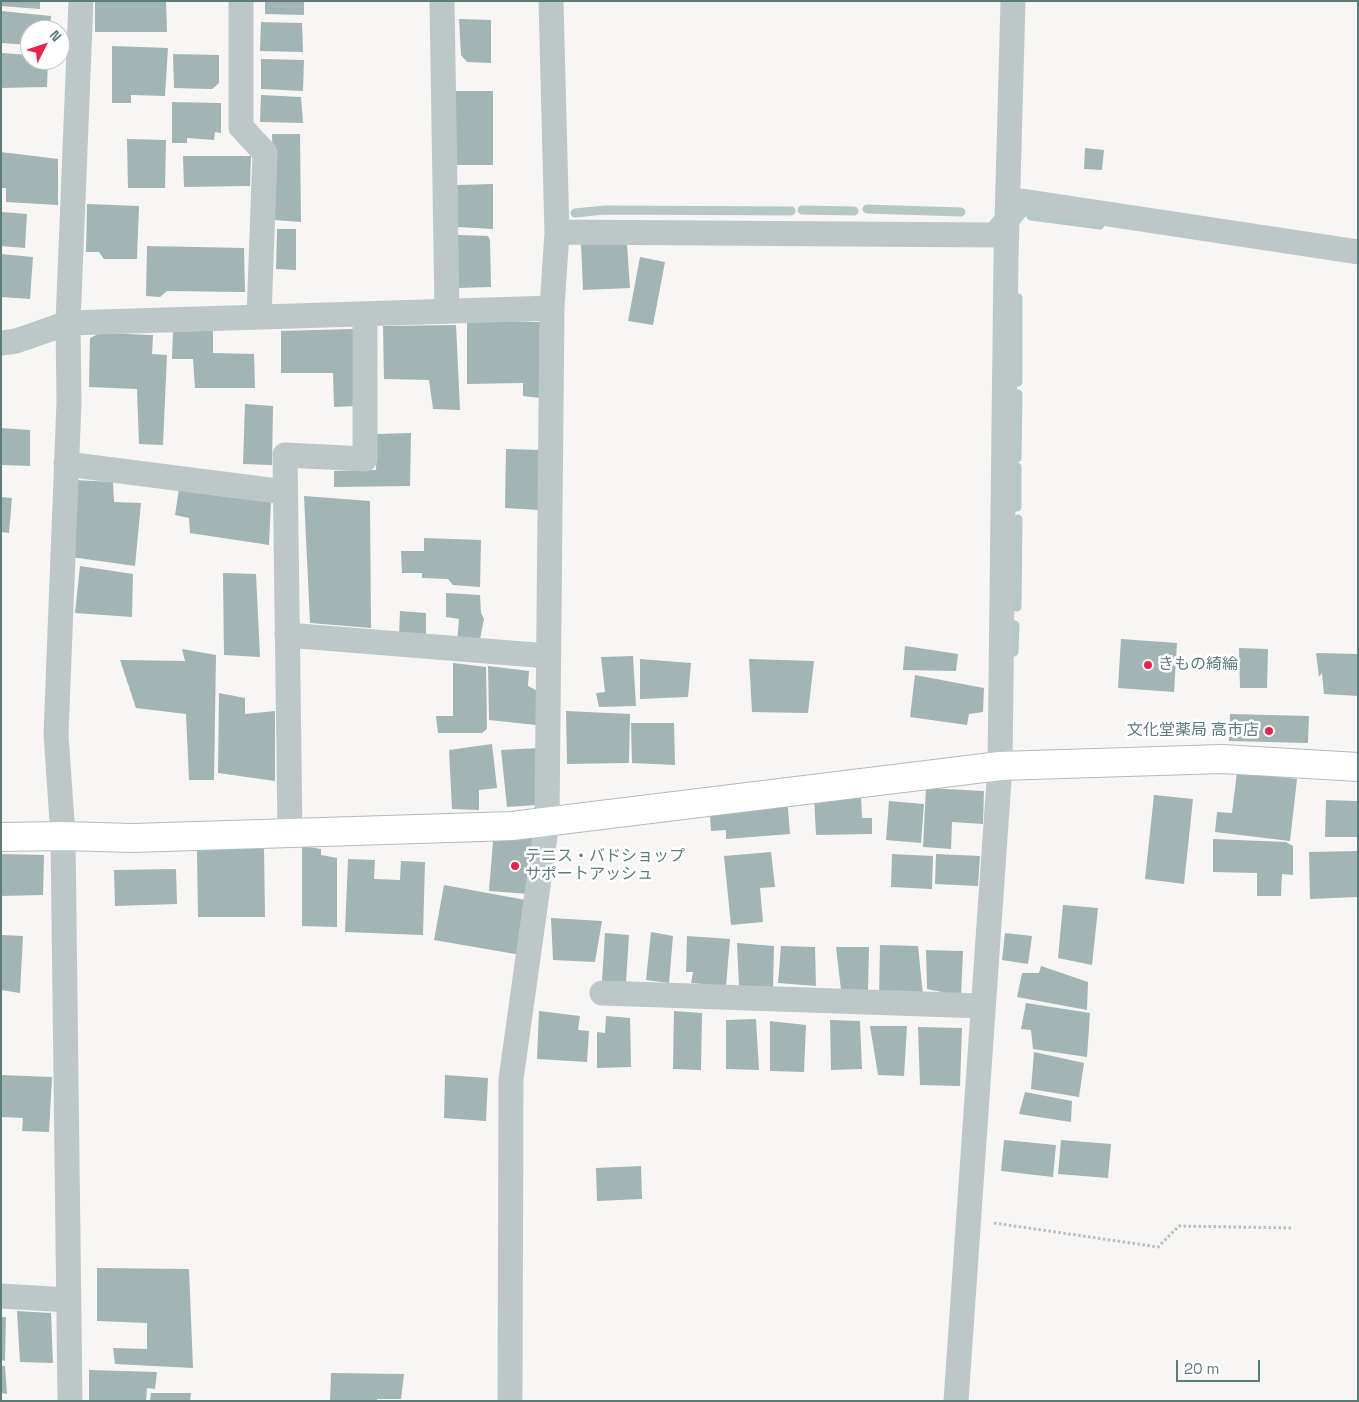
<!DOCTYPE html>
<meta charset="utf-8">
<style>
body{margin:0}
#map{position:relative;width:1359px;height:1402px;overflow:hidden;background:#f8f6f4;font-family:"Space Grotesk",sans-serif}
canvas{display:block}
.frame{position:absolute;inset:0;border:2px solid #5d7b7b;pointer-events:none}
.north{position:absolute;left:20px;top:20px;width:50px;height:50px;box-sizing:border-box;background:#fff;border:1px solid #becaca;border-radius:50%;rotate:49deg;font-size:14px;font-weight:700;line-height:20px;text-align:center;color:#5d7b7b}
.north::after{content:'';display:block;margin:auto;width:18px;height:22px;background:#ec204a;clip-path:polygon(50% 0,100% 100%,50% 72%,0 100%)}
.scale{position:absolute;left:1176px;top:1360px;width:84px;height:22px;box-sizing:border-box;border:2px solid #5d7b7b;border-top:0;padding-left:6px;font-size:15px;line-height:18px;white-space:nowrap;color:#5d7b7b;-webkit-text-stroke:4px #fff;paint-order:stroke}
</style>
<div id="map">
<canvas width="1359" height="1402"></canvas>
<div class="frame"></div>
<div class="north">N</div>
<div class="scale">20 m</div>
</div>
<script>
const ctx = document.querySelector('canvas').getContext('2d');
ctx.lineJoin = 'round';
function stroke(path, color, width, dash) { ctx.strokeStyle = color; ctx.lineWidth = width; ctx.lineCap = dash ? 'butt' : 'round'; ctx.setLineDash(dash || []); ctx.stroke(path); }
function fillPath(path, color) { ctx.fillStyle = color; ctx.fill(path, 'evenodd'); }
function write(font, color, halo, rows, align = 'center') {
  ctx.font = font + ' "Space Grotesk","Noto Sans JP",sans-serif'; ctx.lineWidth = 5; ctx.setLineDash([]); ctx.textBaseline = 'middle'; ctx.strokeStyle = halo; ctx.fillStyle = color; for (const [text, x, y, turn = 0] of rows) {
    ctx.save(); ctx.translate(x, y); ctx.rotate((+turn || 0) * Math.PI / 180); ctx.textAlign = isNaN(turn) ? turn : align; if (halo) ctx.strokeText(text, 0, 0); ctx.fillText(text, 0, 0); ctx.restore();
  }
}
const stream = new Path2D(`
 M867,209L961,212
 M802,210L854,211
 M575,213L605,210L791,211
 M1031,216L1100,225
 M1018,298V382
 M1017,458L1018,394
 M1017,467V507
 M1017,607L1018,519
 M1014,652L1015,625`);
const building = new Path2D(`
 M1,1H40V9L1,6Z
 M95,1H166L167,32H95Z
 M265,1H304V15L265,14Z
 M1,11L51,16L50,30H30V45L1,43Z
 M459,19L491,20V63L467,62L461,55Z
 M261,22L302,23L303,52L260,51Z
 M112,46L168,48L165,96L131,95V103H112Z
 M1,53L30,55V60H48L47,87L1,88Z
 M173,54L219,55V83L212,89L174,88Z
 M261,59L304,60L303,91L261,89Z
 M455,91H493V165H455Z
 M261,95L301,97L303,123L260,122Z
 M172,102L221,103V133L215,132L214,140L187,138V143H172Z
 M272,134H300L301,222L274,220Z
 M127,139L166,140L165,188H128Z
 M1085,148L1104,150L1102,170L1084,169Z
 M1,152L58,159V205L6,202V188H1Z
 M183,156H251L250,186L184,187Z
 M493,184V229L458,227L457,185Z
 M87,204L139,206L137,259H104L99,252H86Z
 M1,212L27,214L25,248L1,246Z
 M277,229H296V270L276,269Z
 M457,235L488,236L490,240L491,287L458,288Z
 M581,244H627L630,288L583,290Z
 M147,246L244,248L245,292L167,291L160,297L146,296Z
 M1,254L33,257L30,299L1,297Z
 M640,257L665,262L653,325L628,321Z
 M467,320L541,322L540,398L523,396V383L467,384Z
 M456,325L460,410L433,409L429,380L384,379L383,326Z
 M353,329L355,406L334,407L333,373H281V331Z
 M173,331H213V353L254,354L255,388H195L193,359H172Z
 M100,333L153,335L152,354L167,355L163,445L139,444L137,389L89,387L90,338Z
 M245,404L273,406L272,465L243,464Z
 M1,428L30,430V466L1,465Z
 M411,433L410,486L334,487V471L376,470L377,434Z
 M506,449L542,450L539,510L505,508Z
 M75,480L113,482L114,502L141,503L135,566L71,557Z
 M180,482L271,500L269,545L190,533L189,518L175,515Z
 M304,496L370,501L371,628L310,623Z
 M1,497L12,498L9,533L1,532Z
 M424,538L481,540L480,587L453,585L448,579L422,578V573H402L401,551H424Z
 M80,566L133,574L132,617L75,613Z
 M223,573L256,574L260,657L224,655Z
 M446,593L480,595L481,613L484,619L479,644H457L459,619L446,617Z
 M400,611L426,613V639L399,637Z
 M1121,639L1177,643L1174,692L1118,688Z
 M905,646L958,654L956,671L903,670Z
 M1239,648L1268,649L1267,688H1240Z
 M182,649L216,655L214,780H189L186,714L136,708L120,660L185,661Z
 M1316,653L1358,654V696L1324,694L1322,673L1319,677Z
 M633,656L636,706L599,707L596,693L605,692L601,657Z
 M640,659L691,663L688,697L640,699Z
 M749,659L814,661L808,713L752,712Z
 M453,663L486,667L487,729L482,733H438L436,716H453Z
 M488,666L529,671L528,686L540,692L536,725L489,720Z
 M915,675L984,688L983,712L969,714L967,725L910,717Z
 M219,693L245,698V714L275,711V781L218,773Z
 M566,711L630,714L629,763L567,764Z
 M1230,714L1309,716L1308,743L1229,741Z
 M631,723H674L675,765L632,763Z
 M492,744L497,788L479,790V810L452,809L449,750Z
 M539,748L536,805L507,807L501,750Z
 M1237,772L1297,779L1290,841L1215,832L1217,812L1232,813Z
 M926,788L984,791L983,824L952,822L951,849L923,847Z
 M861,795L862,818H872V834L816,835L814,796Z
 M1154,795L1193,799L1184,884L1145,879Z
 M787,797L790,834L726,839V830L711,831L709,803Z
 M1326,800L1358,801V837H1325Z
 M889,801L924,804L921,843L886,840Z
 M494,829L534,832L529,894L489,891Z
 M1213,839L1286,842L1293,846V875L1282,874L1281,896H1257V873L1213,872Z
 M302,846L321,849V855L337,858V927L302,926Z
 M197,849H264L265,917H198Z
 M1358,851V897L1310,899L1309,852Z
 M771,852L775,887L760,888L763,922L731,925L724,856Z
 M1,854L44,855L43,895L1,896Z
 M892,854L933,856L932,889L891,887Z
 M936,854L980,856L978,886L935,884Z
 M348,859L375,860L374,879L400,880L401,861L425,862L423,935L345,932Z
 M176,869L177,904L115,906L114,870Z
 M444,885L531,901L521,955L434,940Z
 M1063,905L1098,908L1092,965L1058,958Z
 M551,918L602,921L595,962L553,960Z
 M651,932L673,936L669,983L646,980Z
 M605,933L629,935L626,983L602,981Z
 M1005,933L1032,936L1028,964L1002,960Z
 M1,935L23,936L20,993L1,990Z
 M687,936L730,939L726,986L691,983L693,972H686Z
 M737,943L774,946L773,989L739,986Z
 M880,945L918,946L923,995L879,997Z
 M781,946L815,947L816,986L778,983Z
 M836,947H869L868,991L841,990Z
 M926,950L963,951L961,996L927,989Z
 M1041,966L1088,982L1087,1010L1017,997L1022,973H1039Z
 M1026,1003L1090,1013L1087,1057L1033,1049L1031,1030L1021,1029Z
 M539,1011L580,1016L578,1030L589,1031L587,1062L537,1059Z
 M674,1011L702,1013L701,1070L673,1069Z
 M606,1016L630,1018L631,1067L597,1068V1032L605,1033Z
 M756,1019L759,1070L726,1069V1020Z
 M830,1020L860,1021L862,1069L831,1070Z
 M770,1021L806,1025L804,1072L770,1071Z
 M870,1026H907L904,1076L878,1075Z
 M918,1027L962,1028L960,1086L920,1085Z
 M1034,1052L1084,1063L1079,1097L1031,1089Z
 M1,1075L52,1077L49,1132L22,1131L23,1118L1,1117Z
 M445,1075L488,1078L486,1121L444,1118Z
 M1025,1092L1072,1101L1071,1122L1019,1114Z
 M1004,1140L1056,1145L1053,1177L1001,1171Z
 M1061,1140L1111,1144L1108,1178L1058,1174Z
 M641,1166L642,1199L597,1201L596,1168Z
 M97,1268L189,1269L193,1368L115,1364L113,1348L147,1349V1323L97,1321Z
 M17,1311L51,1313L53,1363L20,1362Z
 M1,1317H6L5,1361L1,1360Z
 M1,1366H5L7,1394L1,1393Z
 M89,1370L157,1372L155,1389L147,1388L146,1401H89Z
 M331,1373L404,1374L401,1399H377V1401H330Z
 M151,1393H191L190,1401H150Z`);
const path = new Path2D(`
 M994,1223L1158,1247L1179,1226L1291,1228`);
const street = new Path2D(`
 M241,1V127L265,153L259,317
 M442,1L447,311
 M551,1L557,235
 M1,343L16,341L68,323L552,308L557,232L995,235L1022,201L1358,252
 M66,464L285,492
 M287,635L548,656
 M290,833L285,455L365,459V314
 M602,993L983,1006
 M1,1296L69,1300
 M70,1401L63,836L56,734L69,402L68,323L81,1
 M510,1401L511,1079L547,822L552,308
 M956,1401L1000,766L1006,258L1013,1`);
const secondary = new Path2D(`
 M1,837L63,836L133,838L512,826L1000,766L1222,759L1358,767`);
const markers = [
 [1148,665,5,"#ec204a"],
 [1269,731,5,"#ec204a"],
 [515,866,5,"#ec204a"]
];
const poiNames = [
 ["きもの綺綸",1158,665],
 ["文化堂薬局 高市店",1259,731,"right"],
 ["テニス・バドショップ",525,857],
 ["サポートアッシュ",525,875]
];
stroke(stream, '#b5c8c5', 9);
fillPath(building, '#a2b4b3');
stroke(secondary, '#b0bcbc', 30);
stroke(path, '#b8bfbf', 3, [2.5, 2.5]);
stroke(street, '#bec7c7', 25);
stroke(secondary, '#fff', 28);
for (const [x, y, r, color] of markers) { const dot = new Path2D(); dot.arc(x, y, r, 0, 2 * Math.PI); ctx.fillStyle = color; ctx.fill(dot); stroke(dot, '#fff', 2); }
write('16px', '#5d7b7b', '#fff', poiNames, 'left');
</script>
